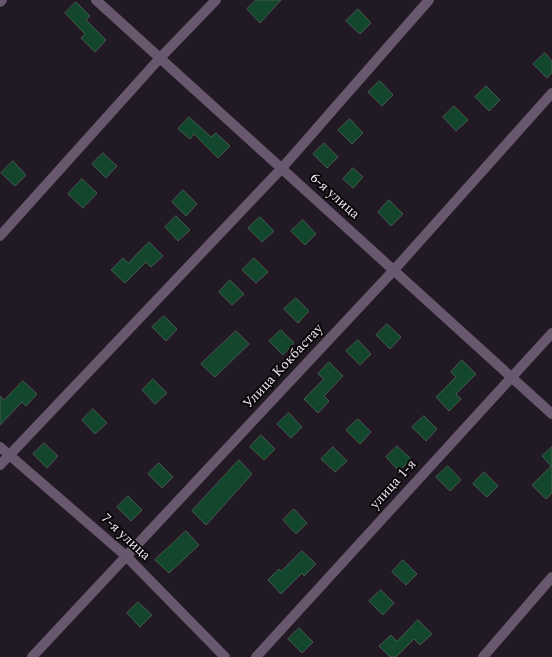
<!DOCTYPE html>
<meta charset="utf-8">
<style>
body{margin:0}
canvas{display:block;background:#211923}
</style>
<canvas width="552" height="657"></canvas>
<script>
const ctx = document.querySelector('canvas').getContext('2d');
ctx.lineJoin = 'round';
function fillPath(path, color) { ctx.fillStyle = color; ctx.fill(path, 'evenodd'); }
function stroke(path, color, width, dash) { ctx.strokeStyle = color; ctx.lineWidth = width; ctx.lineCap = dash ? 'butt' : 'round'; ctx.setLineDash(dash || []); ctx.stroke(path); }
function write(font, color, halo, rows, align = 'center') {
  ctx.font = font + ' Spectral,serif'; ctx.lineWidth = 4; ctx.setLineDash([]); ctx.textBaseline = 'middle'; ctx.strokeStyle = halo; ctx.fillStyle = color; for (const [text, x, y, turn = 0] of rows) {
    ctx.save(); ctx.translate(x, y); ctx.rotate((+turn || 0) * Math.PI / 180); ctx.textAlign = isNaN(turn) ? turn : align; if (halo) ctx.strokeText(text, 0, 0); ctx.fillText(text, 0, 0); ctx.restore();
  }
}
const building = new Path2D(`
 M256,0H281L260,23L247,9Z
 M76,2L90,16L86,20L106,40L95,52L81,38L85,34L65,13Z
 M358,9L371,23L360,34L346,21Z
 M545,53L552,61V73L547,78L533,64Z
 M380,81L393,95L382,106L368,92Z
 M486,86L500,100L489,111L475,97Z
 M454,106L468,120L456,131L443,117Z
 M189,117L211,137L216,133L230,146L218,158L194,134L190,139L178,129Z
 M350,119L363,133L352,144L338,130Z
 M324,143L338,157L327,168L313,154Z
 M103,153L117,166L106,178L92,164Z
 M13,161L26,175L15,186L1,173Z
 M353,168L363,177L353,188L343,179Z
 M82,179L97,193L83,208L68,194Z
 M183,190L197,204L186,216L172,202Z
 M389,200L403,214L391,226L378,212Z
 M176,216L190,230L178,241L165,227Z
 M260,217L274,231L262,242L248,228Z
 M303,220L316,234L305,245L291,231Z
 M149,242L163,256L151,267L146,262L125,283L111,270L123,258L128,263Z
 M254,258L268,272L256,283L242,270Z
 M230,280L244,294L232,305L219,292Z
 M296,298L309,311L298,323L284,309Z
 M164,316L177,329L166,341L152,327Z
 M387,324L401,337L390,349L376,335Z
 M281,330L294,343L283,355L269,341Z
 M236,331L249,344L215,377L201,364Z
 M358,340L371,354L360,365L346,351Z
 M462,360L476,374L456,394L461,399L449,411L436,397L456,377L451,372Z
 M329,362L343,376L324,396L329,401L318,413L304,399L324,379L318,374Z
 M153,379L167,393L155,404L142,390Z
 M23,381L37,394L26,406L22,402L0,425V396L4,400Z
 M93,409L107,423L95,434L82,420Z
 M289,413L302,427L291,438L277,424Z
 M424,416L437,429L426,441L412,427Z
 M358,419L371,432L360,444L346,430Z
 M261,435L275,449L264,460L250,447Z
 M44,443L58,456L47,468L33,454Z
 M397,446L411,459L399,471L386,457Z
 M333,447L347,461L335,472L321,459Z
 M552,447V493L546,499L532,485L551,466L542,456Z
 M239,460L252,474L206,525L192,511Z
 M159,463L173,477L162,488L148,474Z
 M448,466L461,480L450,491L436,477Z
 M484,472L498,486L487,497L473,484Z
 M128,496L142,510L131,521L117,507Z
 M294,509L307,523L296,534L283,520Z
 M186,531L199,545L169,573L155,560Z
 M302,551L316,564L304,576L302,573L281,594L268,580L279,569L281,571Z
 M403,560L417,574L406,585L392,572Z
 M381,590L394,603L383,615L369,601Z
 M138,602L152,615L140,627L127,613Z
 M418,620L432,634L420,645L414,639L396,657H390L379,646L391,635L397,641Z
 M299,628L313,642L302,653L288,639Z`);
const minor = new Path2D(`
 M96,0L552,414
 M0,2L2,0
 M0,236L160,58L216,0
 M0,447L126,556L225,657
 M0,465L282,168L429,0
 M32,657L394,270L552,93
 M256,657L552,333`);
const tertiary = new Path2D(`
 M483,657L552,577`);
const streetNames = [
 ["6-я улица",334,197,42],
 ["Улица Кокбастау",284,367,-47],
 ["улица 1-я",394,485,-48],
 ["7-я улица",125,538,43]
];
fillPath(building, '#12472e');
stroke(building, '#49584e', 1);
stroke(minor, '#68576d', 10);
stroke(tertiary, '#68576d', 10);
write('14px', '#efe9f1', '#090609', streetNames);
</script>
